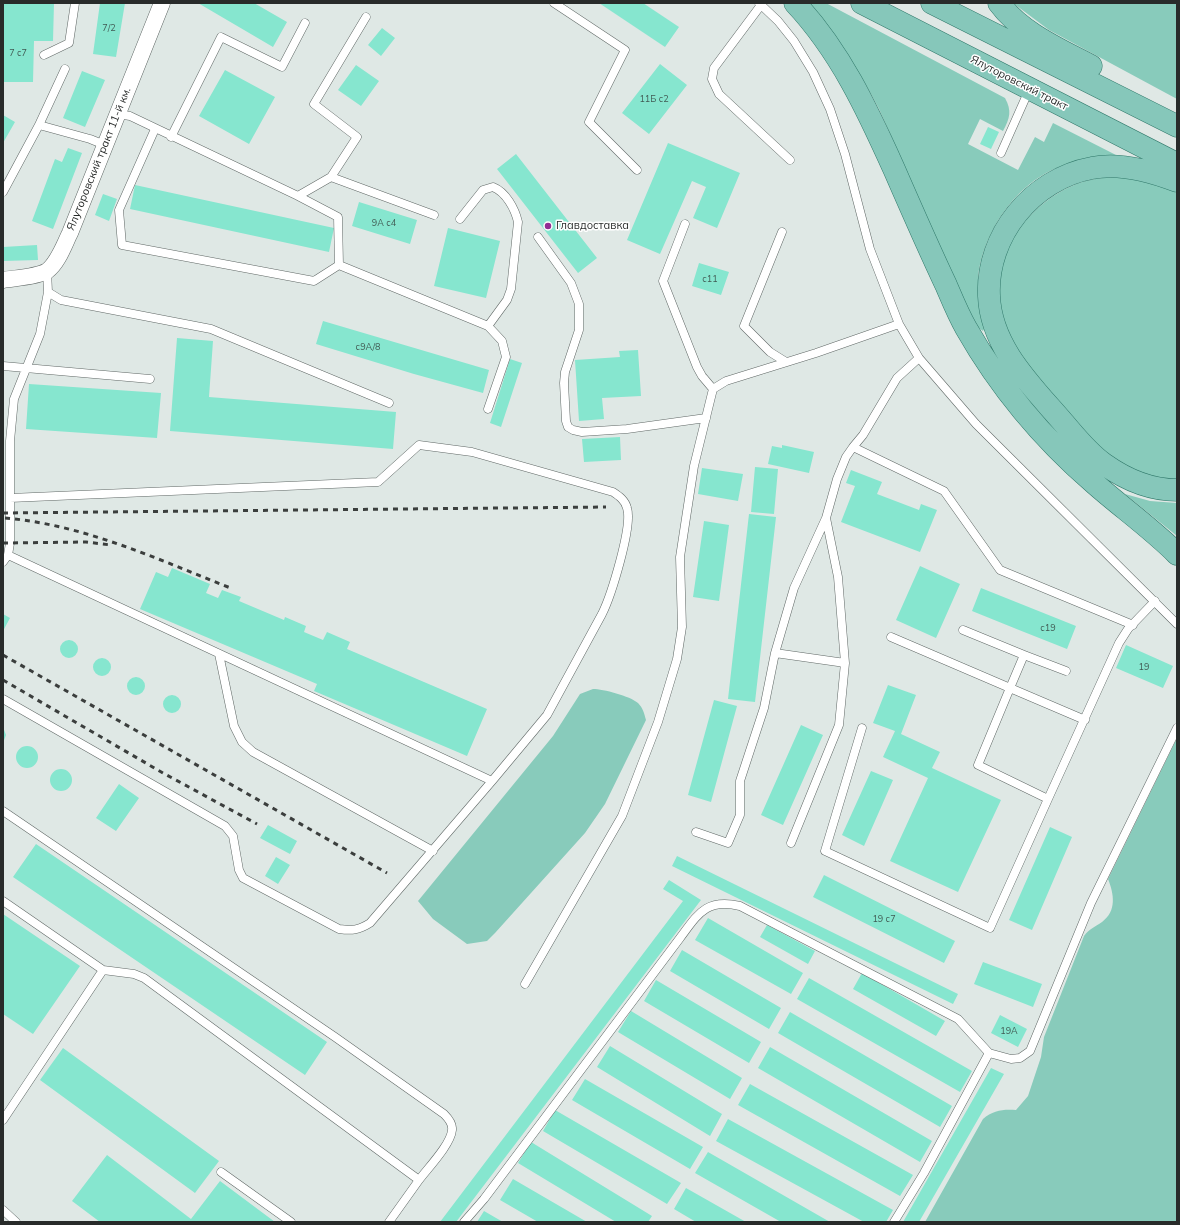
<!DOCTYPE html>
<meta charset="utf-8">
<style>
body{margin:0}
#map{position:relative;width:1180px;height:1225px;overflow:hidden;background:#dfe8e5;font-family:Mulish,sans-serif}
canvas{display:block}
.frame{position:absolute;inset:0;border:4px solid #282b2a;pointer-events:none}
</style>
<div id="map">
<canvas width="1180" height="1225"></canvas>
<div class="frame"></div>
</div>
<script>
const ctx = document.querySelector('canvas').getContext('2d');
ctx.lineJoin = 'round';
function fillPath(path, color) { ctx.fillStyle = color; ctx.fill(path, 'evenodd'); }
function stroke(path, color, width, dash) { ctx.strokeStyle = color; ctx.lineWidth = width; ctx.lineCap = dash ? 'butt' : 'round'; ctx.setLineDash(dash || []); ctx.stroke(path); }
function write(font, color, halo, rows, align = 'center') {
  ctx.font = font + ' Mulish,sans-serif'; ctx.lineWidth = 3; ctx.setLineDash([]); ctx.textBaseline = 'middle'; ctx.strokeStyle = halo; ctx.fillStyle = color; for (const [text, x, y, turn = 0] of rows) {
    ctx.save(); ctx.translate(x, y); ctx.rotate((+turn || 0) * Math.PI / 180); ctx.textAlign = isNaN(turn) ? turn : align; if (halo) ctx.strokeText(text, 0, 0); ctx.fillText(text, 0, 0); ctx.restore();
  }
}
const green = new Path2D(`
 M807,3H826L1005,98C1012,111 1010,118 1003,131L980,119L968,144L1018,170L1035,137L1044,142L1053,123L1116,155V156C1099,160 1079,161 1062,166C1017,181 981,234 978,280C978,296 982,313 984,329L983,331C970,324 957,287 951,273C925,219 904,163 879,109C860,70 834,37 807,3Z
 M1013,3H1177V99L1049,30Z
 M1125,177L1165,187L1177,193V480C1166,480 1149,477 1138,473C1098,457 1031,374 1009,336C1005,328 1003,318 1001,310C989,258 1026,206 1072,186C1089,178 1107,177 1125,177Z
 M1125,494L1150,501L1177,503V536Z
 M593,689C603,689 630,696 638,703C643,708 644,713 646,720L605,804L585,833L495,933L487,941L467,944L433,919L418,901L553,736L580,694Z
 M1177,738V1222H925L983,1119C993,1110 1004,1109 1016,1110L1028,1096L1041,1057L1044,1037L1084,936C1089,929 1095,927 1102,922C1117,911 1114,894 1108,879Z`);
const building = new Path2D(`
 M3,3H54L53,41H34L33,82H3Z
 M100,3H125L116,57L93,54Z
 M198,3H254L287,22L273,47Z
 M599,3H643L679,27L665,47Z
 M382,28L395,38L381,56L368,45Z
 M660,64L687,85L649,134L622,113Z
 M356,65L379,81L361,106L338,90Z
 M225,70L275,97L249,144L199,116Z
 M82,71L105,80L85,127L63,118Z
 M3,115L15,122L3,143Z
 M988,127L999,132L991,149L980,144Z
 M668,143L740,173L717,228L693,218L706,187L692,181L660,254L627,240Z
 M68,148L82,153L53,229L32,221L55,159L62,162Z
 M516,154L597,258L578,273L497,169Z
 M135,185L334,228L329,252L130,209Z
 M103,194L117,199L109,221L95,215Z
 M359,202L417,220L410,244L352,226Z
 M448,228L500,241L486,298L434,286Z
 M37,245L38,260L3,261V247Z
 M699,263L729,272L721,295L692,286Z
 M323,321L489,370L483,393L414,374L417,365L414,374L316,344Z
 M177,338L213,341L209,397L396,412L393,449L170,431Z
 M638,350L641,396L602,398L604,419L579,421L575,360L620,357L619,351Z
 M510,359L522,363L501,427L490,423Z
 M29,384L161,393L157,438L26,429Z
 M620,437L621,460L584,462L582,439Z
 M782,445L814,452L809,473L768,464L772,446L782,448Z
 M755,467L778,469L774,514L751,512Z
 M702,468L743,474L738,501L698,494Z
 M851,470L882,482L877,494L919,510L921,504L937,510L920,552L841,522L855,486L846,483Z
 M749,514L776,517L755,702L728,699Z
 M704,521L729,525L719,601L693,597Z
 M920,566L960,584L936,638L896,620Z
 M172,568L210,584L206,593L218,598L222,590L241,597L239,601L284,620L285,617L306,626L304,632L323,640L327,632L350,642L347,649L487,709L467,756L314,691L317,684L140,609L156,572L168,577Z
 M981,588L1076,626L1067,649L1019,630L1022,622L1019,630L972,611Z
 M3,614L10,618L3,631Z
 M60 649a9 9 0 1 1 18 0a9 9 0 1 1-18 0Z
 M1126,645L1173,666L1163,688L1116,668Z
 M93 667a9 9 0 1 1 18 0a9 9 0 1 1-18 0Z
 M127 686a9 9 0 1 1 18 0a9 9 0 1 1-18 0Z
 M888,685L916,695L901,734L940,752L932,768L1001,800L958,892L890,861L928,778L883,757L895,731L873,723Z
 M163 704a9 9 0 1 1 18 0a9 9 0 1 1-18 0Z
 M714,700L737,706L711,802L688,795Z
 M801,725L823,735L783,825L761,815Z
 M3,727L6,735L3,743Z
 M16 757a11 11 0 1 1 22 0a11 11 0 1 1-22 0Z
 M50 780a11 11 0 1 1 22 0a11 11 0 1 1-22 0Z
 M871,771L893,780L864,846L842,835Z
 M119,784L139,798L116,831L96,818Z
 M268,825L297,841L290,854L260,838Z
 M1050,827L1072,837L1032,930L1009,920Z
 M36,844L327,1042L305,1075L13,877Z
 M677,856L958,994L953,1004L672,866Z
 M276,857L290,865L278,884L265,876Z
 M824,875L955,941L944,963L813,897Z
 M669,880L701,900L456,1222H440L683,901L663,889Z
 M3,914L80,966L33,1034L3,1014Z
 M708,918L803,973L791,994L695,940Z
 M767,925L815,951L808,964L760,937Z
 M682,950L781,1008L769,1029L670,971Z
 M983,962L1042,984L1033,1007L974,984Z
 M862,973L945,1021L936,1036L853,989Z
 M809,978L972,1071L960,1092L797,999Z
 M656,980L761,1042L749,1063L644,1001Z
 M631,1011L742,1078L730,1099L618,1032Z
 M790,1012L952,1106L940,1127L778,1033Z
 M1000,1015L1027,1029L1018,1047L991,1033Z
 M610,1046L722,1114L710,1136L597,1067Z
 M770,1047L932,1141L920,1162L758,1068Z
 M63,1048L219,1161L195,1193L40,1080Z
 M991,1068L1004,1074L919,1222H903Z
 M585,1079L703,1147L690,1169L572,1100Z
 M750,1084L913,1175L900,1196L738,1105Z
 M555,1110L681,1183L667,1204L543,1131Z
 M728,1119L893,1210L886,1222H864L716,1141Z
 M531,1142L652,1216L648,1222H616L518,1163Z
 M708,1152L830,1222H781L695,1173Z
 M107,1155L191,1219L220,1181L275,1222H100L72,1201Z
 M513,1179L587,1222H538L500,1200Z
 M686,1188L746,1222H696L674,1209Z
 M484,1211L503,1222H477Z`);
const lane = new Path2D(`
 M554,3L625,50L589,122L637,170
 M759,3L778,21L794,41L813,72L830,109L845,154L870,249L899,324L919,358L897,378L863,435L853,447L944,491L1000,570L1133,625
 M761,5L714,68L712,79L719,94L790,160
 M44,55L69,43L75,3
 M65,69L39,125L90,139L105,145
 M118,114L130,116L298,196L331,177L357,137L314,104L366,17
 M155,129L119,210L122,245L314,281L339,265
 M171,137L221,37L282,67L305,23
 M1001,153L1029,90
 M331,177L434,215
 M3,192L39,125
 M298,196L338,217L339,265L488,326
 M460,219L483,190L493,187C506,192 515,209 518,222L511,289L507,300L488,326L502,341L506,357L488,409
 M685,224L663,281L697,367L702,376L713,389
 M782,232L744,326L770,352L786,362
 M538,237L571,283L579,304V330L565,372L564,383L566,421L568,427L573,430L582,432L627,429L706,418
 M48,292L61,300L211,329L389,403
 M919,358L976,424L1177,624
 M3,366L150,379
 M826,518L794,588L775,653L845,663L838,577L826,518L837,479L846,457L853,447
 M8,555L492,781L547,715L602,614C611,596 633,526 627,508C625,500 619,496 613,492L472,452L419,445L378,482L10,498
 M3,562L8,555L10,543V441L14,399L40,334L48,292L47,271
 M891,637L1010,688L1024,655L963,630
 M219,654L234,726L242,742L253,752L433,851
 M1024,655L1066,671
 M3,699L225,826L233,836L239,870L243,878L339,929C352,931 359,930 370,923L492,781
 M1085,720L1010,688L978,765L1048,799L1119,643L1128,629L1155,601
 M862,728L825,851L990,928L1048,799
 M3,811L335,1037L444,1114C448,1118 453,1124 452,1130C451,1144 428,1168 419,1180L144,978L134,974L103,970L3,901
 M696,832L728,843L740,815V781L764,708L775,653
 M791,843L839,725L845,663
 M525,984L622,816L658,722L677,659L682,627L680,557L694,466L713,389L726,381L816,353L899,324
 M3,1120L103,970
 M221,1172L291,1222
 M3,1210L16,1222
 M389,1222L419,1180
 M464,1222L484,1199L680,938C698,914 706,898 740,906L958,1019L989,1053L1011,1059L1020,1058L1030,1051L1091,903L1177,728
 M894,1222L924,1173L989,1053`);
const street = new Path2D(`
 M3,280C15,278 37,277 47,271C58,263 64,245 70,233L162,3`);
const primary = new Path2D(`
 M795,3C840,51 867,109 894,169C911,208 928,247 946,285C952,299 958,314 966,328C999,386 1043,439 1094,483C1121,507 1151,528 1177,554
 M862,3L1177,164
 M932,3L1177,126
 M999,3C1021,33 1059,49 1091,66
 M1177,181C1151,171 1120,162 1092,168C1032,179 986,236 989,296C991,347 1031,385 1062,421C1075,436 1088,453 1104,464C1125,479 1151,490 1177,490`);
const rail = new Path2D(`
 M3,513L606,507
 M5,518C86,525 159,560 233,589
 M3,543L86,542L111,545
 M3,655L387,873
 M3,680L163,773L257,824`);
const markers = [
 [548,226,4,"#922e94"]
];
const numberNames = [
 ["7/2",109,28],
 ["7 с7",18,53],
 ["11Б с2",654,99],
 ["9А с4",384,223],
 ["с11",710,279],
 ["с9А/8",368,347],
 ["с19",1048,628],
 ["19",1144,667],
 ["19 с7",884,919],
 ["19А",1009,1031]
];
const streetNames = [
 ["Ялуторовский тракт",1019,83,27],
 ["Ялуторовский тракт 11-й км.",99,159,-68]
];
const poiNames = [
 ["Главдоставка",556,226]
];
fillPath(green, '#88cbbb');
fillPath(building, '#86e6cf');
stroke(lane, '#606866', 9);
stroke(street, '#606866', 17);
stroke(primary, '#30786a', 23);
stroke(lane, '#fff', 8);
stroke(street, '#fff', 16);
stroke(primary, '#86c7ba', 22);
stroke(rail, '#3b3e3d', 3, [5, 5]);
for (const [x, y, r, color] of markers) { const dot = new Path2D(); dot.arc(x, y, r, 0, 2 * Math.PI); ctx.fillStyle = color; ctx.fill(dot); stroke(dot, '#fff', 1.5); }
write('9px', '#405a53', null, numberNames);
write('11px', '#282b2a', '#fff', streetNames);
write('11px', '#282b2a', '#fff', poiNames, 'left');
</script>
